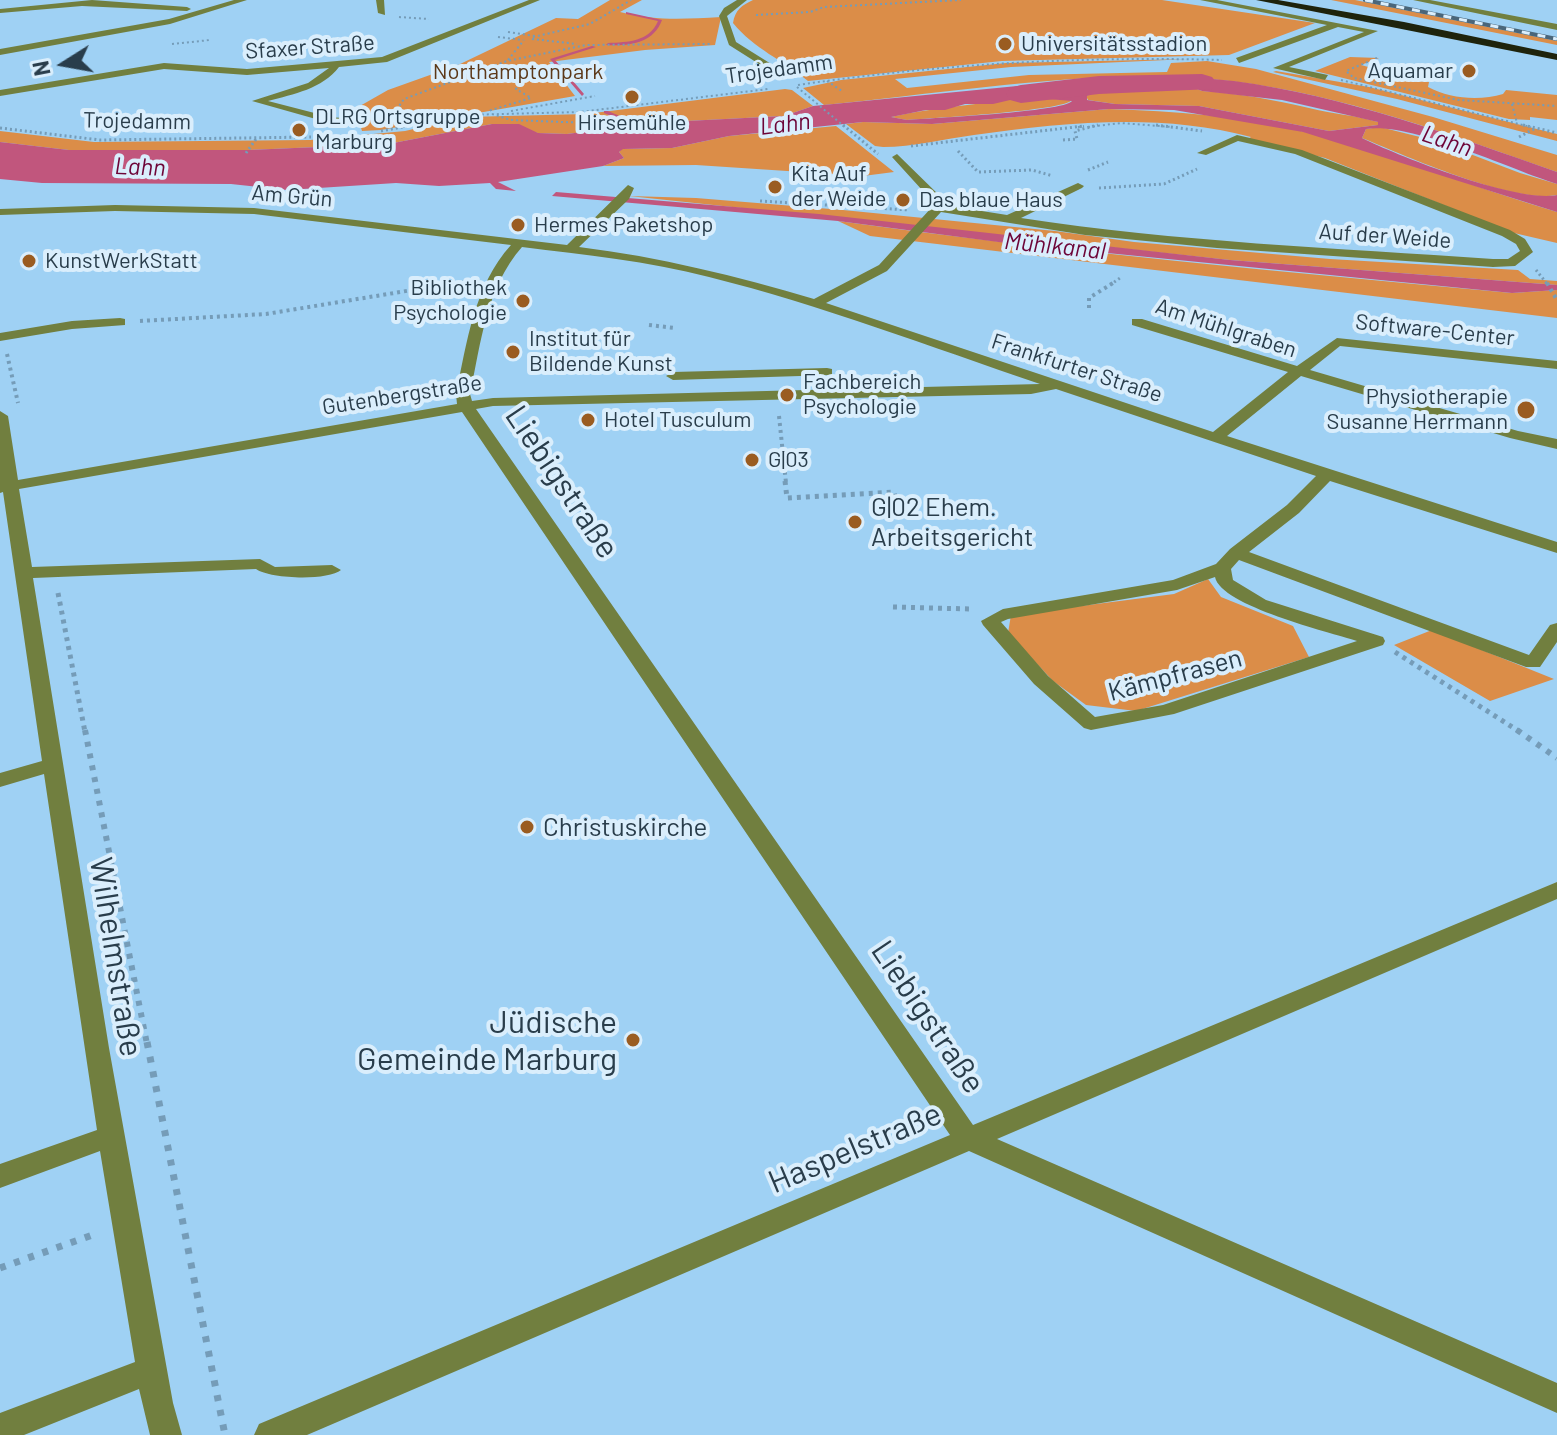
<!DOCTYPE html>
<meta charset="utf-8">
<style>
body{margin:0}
#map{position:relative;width:1557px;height:1435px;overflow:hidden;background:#9fd1f4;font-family:Barlow,sans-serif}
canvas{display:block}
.north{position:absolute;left:24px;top:24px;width:80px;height:80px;-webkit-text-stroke:6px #daeefc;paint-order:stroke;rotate:259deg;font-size:22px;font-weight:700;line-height:32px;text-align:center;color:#293d4b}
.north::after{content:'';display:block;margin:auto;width:28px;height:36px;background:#293d4b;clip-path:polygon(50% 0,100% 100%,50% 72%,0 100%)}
</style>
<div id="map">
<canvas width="1557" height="1435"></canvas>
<div class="north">N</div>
</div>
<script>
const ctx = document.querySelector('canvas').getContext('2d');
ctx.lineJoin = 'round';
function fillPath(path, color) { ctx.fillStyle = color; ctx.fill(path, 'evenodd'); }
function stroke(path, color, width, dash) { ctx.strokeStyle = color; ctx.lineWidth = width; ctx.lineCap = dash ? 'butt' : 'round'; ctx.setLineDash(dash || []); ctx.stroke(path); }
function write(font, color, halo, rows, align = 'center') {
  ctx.font = font + ' Barlow,sans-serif'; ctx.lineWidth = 8; ctx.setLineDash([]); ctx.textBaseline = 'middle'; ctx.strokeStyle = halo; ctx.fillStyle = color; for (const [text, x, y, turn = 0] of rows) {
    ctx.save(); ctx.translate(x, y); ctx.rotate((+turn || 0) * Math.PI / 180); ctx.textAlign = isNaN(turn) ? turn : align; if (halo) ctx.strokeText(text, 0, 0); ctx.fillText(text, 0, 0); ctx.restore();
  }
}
const green = new Path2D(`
 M610,0H642L620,12C656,21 683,19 721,17L715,45L645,50L549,62L575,96L381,130L362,131L359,121L337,119L388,90L458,65L556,18L578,19Z
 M753,0H1162L1315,23L1229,55L1002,61L808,81C783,60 754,49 733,23C735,10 742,5 753,0Z
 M1331,0H1355L1557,41V45Z
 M1350,57L1379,58L1361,65L1398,75L1389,79L1429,82L1428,87C1450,99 1480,101 1503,94L1506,90L1557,95V120L1530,117V120L1509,119L1315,71Z
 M1189,59L1011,67L895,79L907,88L1029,75L1167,72L1171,63L1207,61L1256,69L1433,117L1557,155V172C1451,135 1342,94 1230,81C1102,66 952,93 824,105L803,88L841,80L1006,63Z
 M1276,71L1369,87L1557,134V141L1397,99L1273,72Z
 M1107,85L1137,90L1192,87L1202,91C1239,93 1274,100 1309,108C1332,114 1355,115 1378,122V125L1329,131L1199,106L1115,104L1088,100L1086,96L1100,91L1098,87Z
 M785,89L792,90L813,106L784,116L608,125L605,129L567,134L538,133L492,124L388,144L248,150H69L0,142V131L94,142L310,140L405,131L466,117L586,114Z
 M1023,97L1072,100C1064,111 930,118 907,120L891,117C935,107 979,105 1023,97Z
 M1109,109C1175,111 1240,116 1305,132C1390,153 1472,187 1557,212V243L1514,233L1325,158L1248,139L1251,137C1161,113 1066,122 974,135C944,139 913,147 883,147L875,146L846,124L863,122L932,124Z
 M836,126L894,172L863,176L696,165L603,166L624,158L619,152L622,149L672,148L729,136Z
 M1380,127L1436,141L1520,173L1557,184V195C1513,204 1406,156 1362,138L1366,129Z
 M629,196L696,198L843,210L1055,231L1134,242L1330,259L1518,270L1530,279L1557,281V285L1230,260Z
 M838,221C1062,252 1287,272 1512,293L1557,290V318L870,236Z
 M1208,579L1221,597L1293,626L1309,657L1136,711L1086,705L1053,681L1008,633L1011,615L1174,594Z
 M1432,630L1554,679L1490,701L1394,645Z`);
const water = new Path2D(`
 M1099,78C1144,78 1189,76 1234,81C1345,96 1452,135 1557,172V184C1509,169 1412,122 1366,129L1362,138C1400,157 1518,203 1557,195V212L1303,132L1174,110L1109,109L932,124L863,122L729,136L672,148L623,149L619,152L624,158L603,166L498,182L516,191L496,189L490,183L439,186L396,183L287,190L231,184L42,183L0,179V142L69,150H248L388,144L492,124H519L538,133L567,134L605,129L608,125L784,116L813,106ZM1107,85L1137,90L1192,87L1202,91L1282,100L1378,122V125L1329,131L1199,106L1115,104L1087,100V96L1100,91L1099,87ZM1023,97L1072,101C1063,112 931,118 907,120L891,117L926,110H945L965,104H993Z
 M556,192L819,214L1230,260L1557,285V290L1512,293L1006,243L838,221L552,196Z`);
const stream = new Path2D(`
 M626,12L662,20C653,44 629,46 606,45L608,43C628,42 649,42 658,21L626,14Z
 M592,46L596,47L555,60L584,94L582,96L550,59Z
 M604,111H608L643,126L638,127L604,113Z`);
const river = new Path2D(`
 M1202,74L1212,77L1217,83L1212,89L1099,94L1021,103L1010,100L1006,94L1010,88L1021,85L1099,76Z`);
const pathFar5 = new Path2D(`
 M756,15L810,12L824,7L961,0
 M399,17L429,19
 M508,32L535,36
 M498,37L523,40
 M533,37L590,24L631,0
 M532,39L577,44
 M172,44L210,40
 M1377,58L1346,71L1354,78L1459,100L1557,106
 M508,60L524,40
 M487,69L513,74L521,81L516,89L531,98L488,111
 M1341,80L1531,127
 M827,81L842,91
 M798,85C939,64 1079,56 1222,60
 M797,87L845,127
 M1512,104L1517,123
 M511,111L595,96
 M492,114L511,120L590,123
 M388,122L404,99L507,61L586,45L710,44
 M403,127L463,115L580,112L768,89
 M1078,127L1084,126
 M1088,127L1121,123L1172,127`);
const pathFar4 = new Path2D(`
 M843,125L878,154
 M1156,125L1202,131
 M1523,125L1557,133
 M0,128L100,140L311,137
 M381,131L413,125
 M1519,137L1536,128
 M1063,140L1077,139L1075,131L1098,125
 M911,146L1084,126
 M958,151L978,172L1032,170L1053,176
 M246,153L256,139
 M1088,170L1108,162
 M1099,188L1164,184L1197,169
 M760,201L909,210
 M1536,270L1548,285
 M443,285L471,280
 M1110,285L1120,278`);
const pathFar3 = new Path2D(`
 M1547,283L1557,300
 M1089,308V298L1113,283
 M140,321L266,314L455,283
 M649,325L675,328
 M7,354L18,403
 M779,416L786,483`);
const pathFar2 = new Path2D(`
 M785,481L787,498L894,492L896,502
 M58,593L85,732
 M893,607L971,609
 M1395,652L1520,732`);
const pathFar1 = new Path2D(`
 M85,730L147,1044
 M1517,730L1557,758`);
const path = new Path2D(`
 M147,1042L225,1435
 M0,1268L98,1233`);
const minor = new Path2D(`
 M92,0L187,7L191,9L187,11L82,6L0,13V9Z
 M234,0H247L170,24L0,55V49L169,19Z
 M376,0H384L385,15L378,13Z
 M529,0H540L387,62L339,67C322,89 294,94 268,101L330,117L366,120V124L362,125L330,123L252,101L308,83L329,68L247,75L164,69L0,96V90L164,63L247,69L382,57Z
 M737,0H747L727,16L736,42L784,72V76H778L729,45L719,16L724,8Z
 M1200,0H1217L1378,31L1289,67L1328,75L1325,80L1273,68L1364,32L1338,27L1239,63L1236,58L1327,25Z
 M1413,0H1430L1557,24V30Z
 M1237,135L1302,150L1510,230L1525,239L1533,252L1515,266L1493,267L1217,248L1085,235L941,212L887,271L826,303L1213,432L1288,372L1132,325V319H1142L1297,366L1337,338L1557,361V369L1340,346L1310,370L1518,431L1557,439V449L1510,438L1301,376L1227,436L1557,542V553L1330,481L1299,513L1249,552L1529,655L1550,625L1557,623V642L1540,667H1526L1239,560L1231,569L1233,580L1266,600L1383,637L1385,641L1383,645L1174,714L1091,730L1084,728L1034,684L983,625L981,621L1003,609L1173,580L1216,564L1230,549L1287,505L1316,476L1056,389L1031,394L493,406L476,409L973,1125L1557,882V899L997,1139L1557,1383V1413L969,1151L307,1435H254L259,1424L950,1135L462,412L19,489L32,567L260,559L275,567L332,565L341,570C328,581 270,579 256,569L33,578L109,1048L173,1403L182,1435H150L139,1389L24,1435H0V1413L135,1362L100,1151L0,1188V1164L97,1130L44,774L0,787V773L42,761L3,492L0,493V411L8,416L18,480L457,404L456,394C467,342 474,286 511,245L254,214L115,211L0,215V209L115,205L254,208L567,245L628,185L634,188L629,199L579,247C660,257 736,276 814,299L879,265L932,207L933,202L892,157L897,154L943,199L944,205L1007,215L1078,183L1084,186L1082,188L1021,218C1177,242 1336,248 1493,259H1508L1520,251L1516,244L1502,236L1295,154L1238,141L1206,155L1197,153ZM522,247C585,255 648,261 709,277C821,305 931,347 1040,384L493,398L472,401L470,394C481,343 486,288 522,247ZM1215,577C1221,606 1329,632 1357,641L1163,705L1095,717L1048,676L1001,622L1008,619L1177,590Z
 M120,318L125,319V325L72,329L0,341V333L72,321Z
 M827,368L832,369V375L673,380L666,376L673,372Z`);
const highway = new Path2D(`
 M1256,0H1278L1404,22L1557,54V60Z`);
const rail = new Path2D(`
 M1365,0L1557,39`);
const markers = [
 [1005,44,8,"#9a5c21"],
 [1469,71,8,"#9a5c21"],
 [632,97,8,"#9a5c21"],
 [299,130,8,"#9a5c21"],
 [775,187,8,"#9a5c21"],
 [903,200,8,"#9a5c21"],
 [518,225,8,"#9a5c21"],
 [29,261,8,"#9a5c21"],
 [523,301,8,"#9a5c21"],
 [513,352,8,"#9a5c21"],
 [787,395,8,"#9a5c21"],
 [1526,410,10,"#9a5c21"],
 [588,420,8,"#9a5c21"],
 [752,460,8,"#9a5c21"],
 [855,522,8,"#9a5c21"],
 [527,827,8,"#9a5c21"],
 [633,1040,8,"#9a5c21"]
];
const farPoinames = [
 ["Universitätsstadion",1021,44],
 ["Aquamar",1453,71,"right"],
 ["DLRG Ortsgruppe",315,117],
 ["Marburg",315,142],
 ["Hirsemühle",632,123,"center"],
 ["Kita Auf",791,174],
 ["der Weide",791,199],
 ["Das blaue Haus",919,200],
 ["Hermes Paketshop",534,225],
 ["KunstWerkStatt",45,261],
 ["Bibliothek",507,288,"right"],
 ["Psychologie",507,313,"right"],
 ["Institut für",529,339],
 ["Bildende Kunst",529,364],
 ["Fachbereich",803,382],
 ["Psychologie",803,407],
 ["Physiotherapie",1508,397,"right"],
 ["Susanne Herrmann",1508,422,"right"],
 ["Hotel Tusculum",604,420],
 ["G|03",768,460]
];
const farStreetnames = [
 ["Sfaxer Straße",310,47,-4],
 ["Trojedamm",779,69,-8],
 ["Trojedamm",137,121,1],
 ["Am Grün",292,196,5],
 ["Auf der Weide",1385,236,4],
 ["Am Mühlgraben",1226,328,18],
 ["Software-Center",1435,330,6],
 ["Frankfurter Straße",1077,368,18],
 ["Gutenbergstraße",402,395,-9]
];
const farParknames = [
 ["Northamptonpark",518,72]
];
const farWaternames = [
 ["Lahn",785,124,-7],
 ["Lahn",1447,141,19],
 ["Lahn",140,167,2],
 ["Mühlkanal",1055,246,6]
];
const poiNames = [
 ["G|02 Ehem.",871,507],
 ["Arbeitsgericht",871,537],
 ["Christuskirche",543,827]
];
const streetNames = [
 ["Kämpfrasen",1175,675,-15]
];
const nearStreetnames = [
 ["Liebigstraße",562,482,56],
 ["Wilhelmstraße",116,957,81],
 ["Liebigstraße",928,1017,56],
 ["Haspelstraße",855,1148,-23]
];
const nearPoinames = [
 ["Jüdische",617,1022],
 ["Gemeinde Marburg",617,1059]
];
fillPath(green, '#db8d48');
fillPath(water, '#c1567d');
fillPath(stream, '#c1567d');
fillPath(river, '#c1567d');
stroke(pathFar5, '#759cb8', 2, [2, 3]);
stroke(pathFar4, '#759cb8', 3, [2, 3]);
stroke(pathFar3, '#759cb8', 4, [3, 4]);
stroke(pathFar2, '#759cb8', 5, [4, 5]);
stroke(pathFar1, '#759cb8', 6, [5, 7]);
stroke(path, '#759cb8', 7, [6, 9]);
fillPath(minor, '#717f3f');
fillPath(highway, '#1e230c');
stroke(rail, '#4a667a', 4);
stroke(rail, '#daeefc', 3, [8]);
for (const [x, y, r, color] of markers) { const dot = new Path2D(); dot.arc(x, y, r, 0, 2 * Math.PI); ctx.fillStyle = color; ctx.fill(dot); stroke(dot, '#daeefc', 3); }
write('22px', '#293d4b', '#daeefc', farPoinames, 'left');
write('22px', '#293d4b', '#daeefc', farStreetnames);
write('22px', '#5c3818', '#daeefc', farParknames);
write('italic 24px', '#6d0538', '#daeefc', farWaternames);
write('26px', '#293d4b', '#daeefc', poiNames, 'left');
write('26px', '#293d4b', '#daeefc', streetNames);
write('32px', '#293d4b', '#daeefc', nearStreetnames);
write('32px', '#293d4b', '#daeefc', nearPoinames, 'right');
</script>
